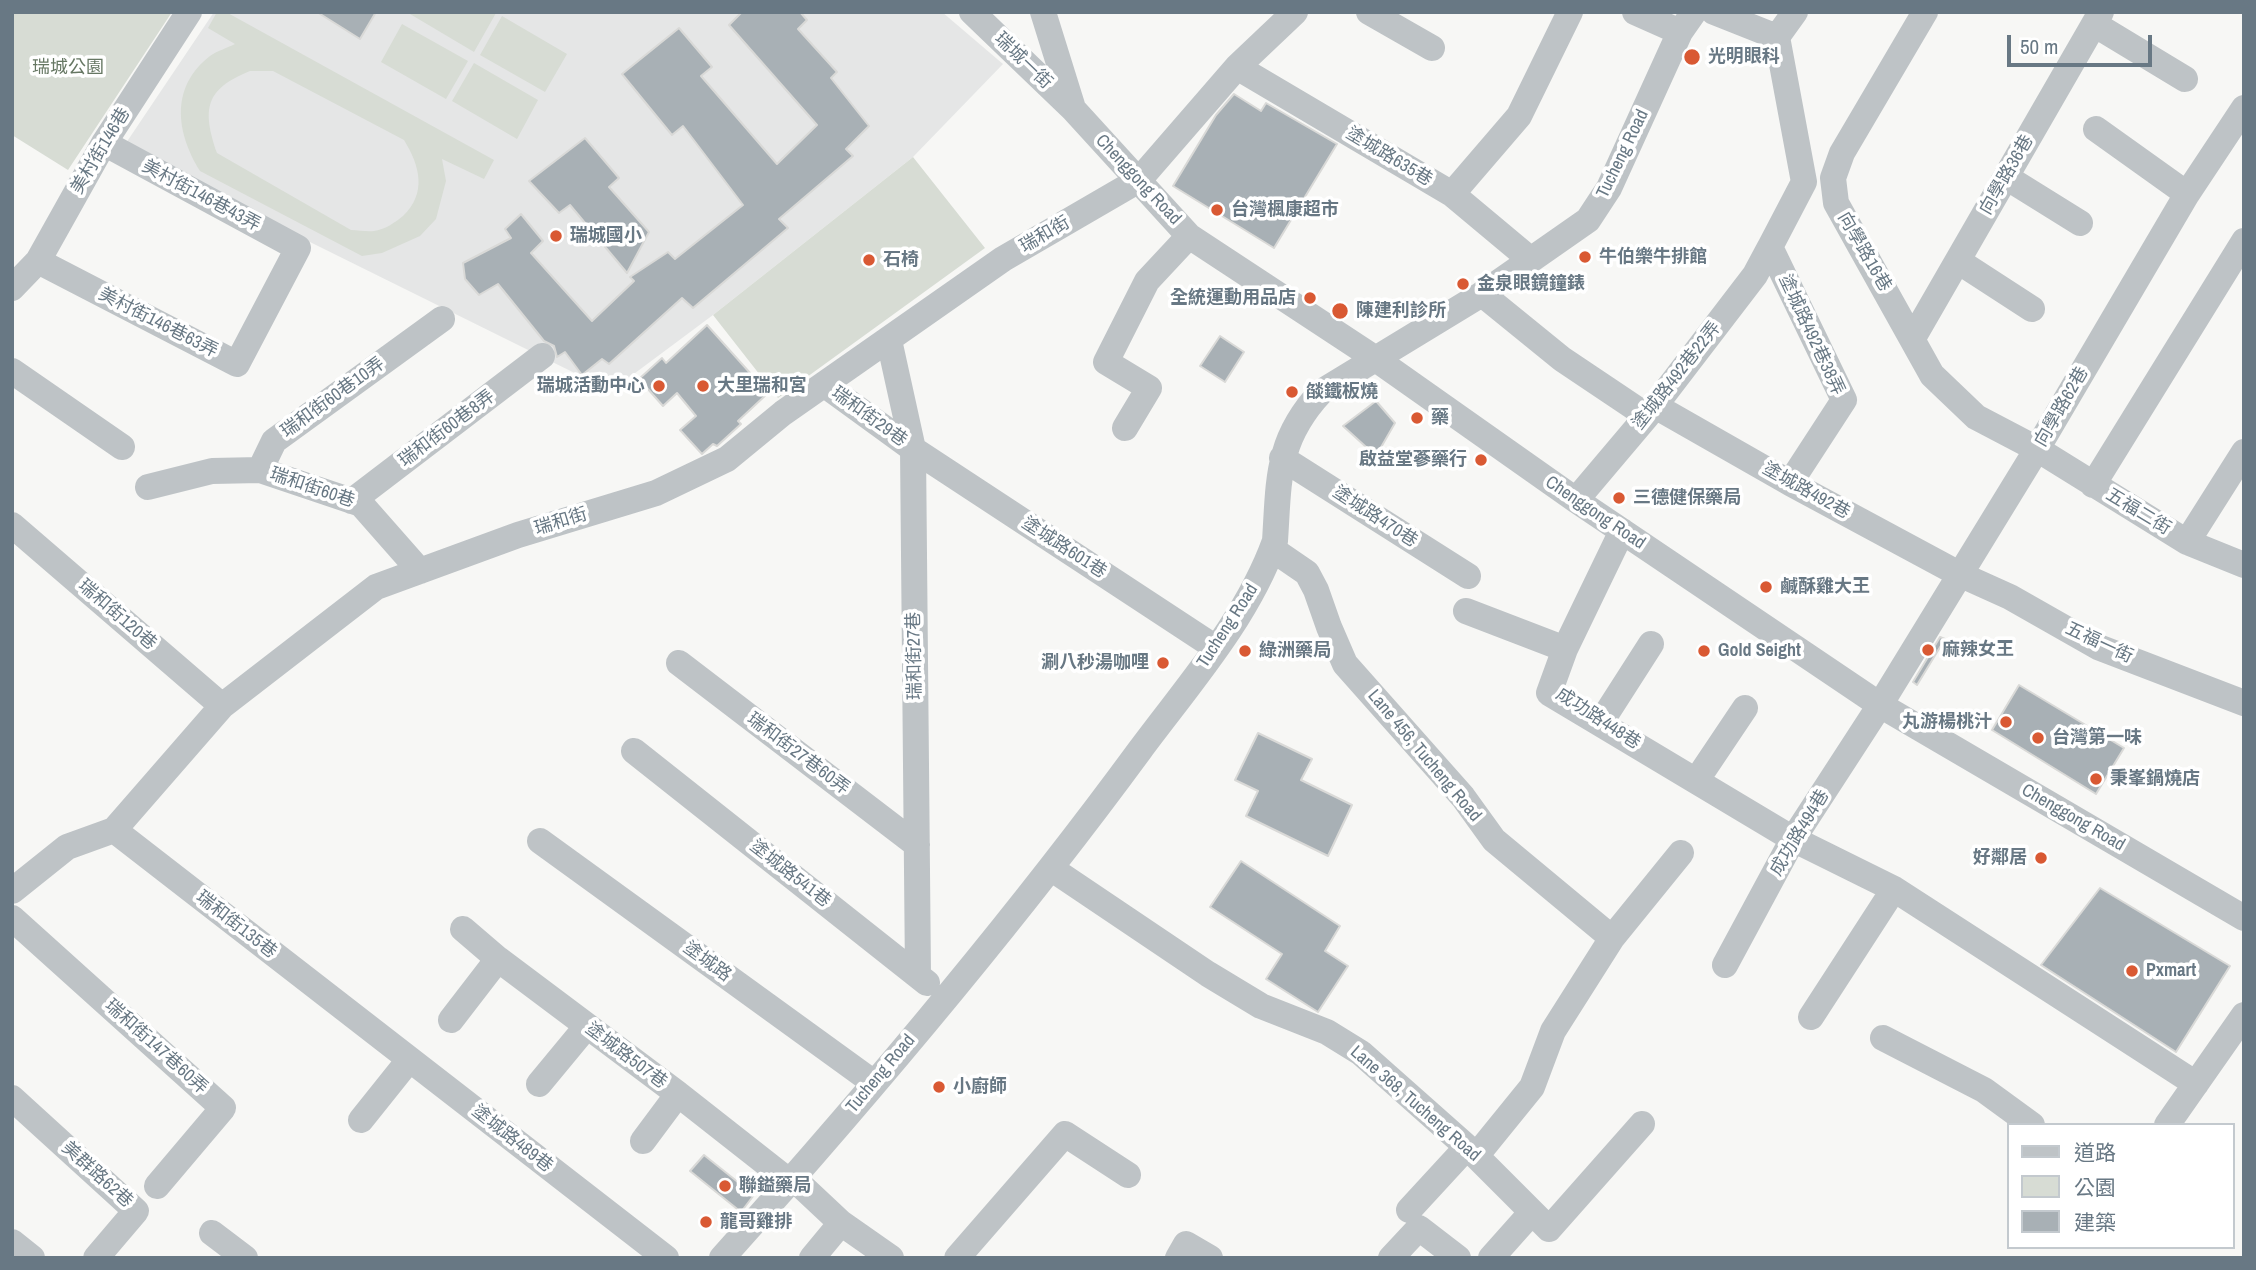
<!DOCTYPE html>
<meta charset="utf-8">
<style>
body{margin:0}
#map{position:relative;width:2256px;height:1270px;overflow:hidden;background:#f7f7f5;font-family:"Archivo Narrow","Noto Sans TC",sans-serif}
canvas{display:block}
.frame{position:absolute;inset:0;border:14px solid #687884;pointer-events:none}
.legend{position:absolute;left:2007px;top:1123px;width:228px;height:126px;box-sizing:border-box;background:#fff;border:2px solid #c3c9ce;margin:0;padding:9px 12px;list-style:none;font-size:21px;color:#687884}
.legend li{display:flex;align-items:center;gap:14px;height:35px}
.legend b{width:35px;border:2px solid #c3c9ce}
.scale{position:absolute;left:2007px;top:35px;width:145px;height:32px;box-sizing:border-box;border:4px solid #687884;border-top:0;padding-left:9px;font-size:21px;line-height:24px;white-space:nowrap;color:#687884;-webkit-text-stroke:5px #fff;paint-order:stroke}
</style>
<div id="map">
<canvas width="2256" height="1270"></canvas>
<div class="frame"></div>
<ul class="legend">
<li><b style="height:9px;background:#bec3c6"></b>道路</li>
<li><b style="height:19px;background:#d7dcd4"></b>公園</li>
<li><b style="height:19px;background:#a8b0b5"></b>建築</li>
</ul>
<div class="scale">50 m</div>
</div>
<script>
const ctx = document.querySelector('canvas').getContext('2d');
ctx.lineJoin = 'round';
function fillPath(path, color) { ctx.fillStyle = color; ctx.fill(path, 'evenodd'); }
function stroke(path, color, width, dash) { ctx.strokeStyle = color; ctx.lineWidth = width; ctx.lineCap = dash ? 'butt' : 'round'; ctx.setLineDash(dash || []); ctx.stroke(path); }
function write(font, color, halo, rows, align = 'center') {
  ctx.font = font + ' "Archivo Narrow","Noto Sans TC",sans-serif'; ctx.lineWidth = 7; ctx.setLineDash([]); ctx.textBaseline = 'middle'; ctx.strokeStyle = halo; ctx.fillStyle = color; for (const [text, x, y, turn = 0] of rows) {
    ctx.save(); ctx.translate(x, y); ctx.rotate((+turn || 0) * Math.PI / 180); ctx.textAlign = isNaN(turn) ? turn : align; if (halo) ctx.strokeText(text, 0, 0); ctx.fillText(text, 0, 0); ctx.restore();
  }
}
const built = new Path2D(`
 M214,12H942L1003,64L913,157L713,315L611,391L122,149Z`);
const green = new Path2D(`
 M12,12H172L68,170L12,135Z
 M217,12H226L494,160L484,179L442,159L446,181L436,219L420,236L382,253L362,256L200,171C176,132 170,87 210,56C217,51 227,48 235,44L208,28ZM250,71H273L404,140C420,166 427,193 403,216C396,222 384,230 374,231C367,232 358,230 351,230L217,153C202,109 205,89 250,71Z
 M411,12H494L496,13L474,52L410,14Z
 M502,16L567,54L545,92L480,55Z
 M402,24L468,61L446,99L381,62Z
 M474,63L538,100L517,139L452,101Z
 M913,157L985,248L778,398L713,315Z`);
const building = new Path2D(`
 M317,12H376L360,39Z
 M742,12H800L807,20L798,29L837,72L831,78L869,126L846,149L853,156L779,219L788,228L693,308L682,298L609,364L602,359L582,375L565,352L557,357L554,346L544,341L498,284L479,295L465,279L463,263L511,238L505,229L521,214L543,241L531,253L592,321L634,281L630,277L668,252L675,259L743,205L683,126L672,135L622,74L679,28L712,67L701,76L777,164L817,125L729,25Z
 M1234,94L1261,111L1266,103L1337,144L1274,248L1173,186L1216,115Z
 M585,138L619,178L609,187L649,232L627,273L570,205L559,213L529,181Z
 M707,325L768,393L738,421L741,424L717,446L713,444L702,454L680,430L696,416L677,393L663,406L639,379L662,358L666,363Z
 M1220,336L1244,352L1225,382L1200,366Z
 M1376,401L1395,423L1376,456L1343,426Z
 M1940,637L1945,639L1917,685L1913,682Z
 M2019,685L2124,748L2096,794L1992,730Z
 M1258,733L1312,759L1301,780L1352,805L1328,856L1246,816L1258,791L1235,780Z
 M1241,861L1340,926L1325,951L1348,966L1318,1012L1266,979L1282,954L1210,907Z
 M2100,888L2230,966L2176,1052L2041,965Z
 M704,1155L754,1195L741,1212L690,1171Z`);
const minor = new Path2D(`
 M972,12L1074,110L1189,236L1376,359L1576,500L1880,705L2244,918
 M1043,12L1072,105
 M1369,12L1432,48
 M1635,12L1680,32
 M1714,12L1777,37L1804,182L1770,247L1844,400L1790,483
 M1925,12L1842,153L1833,178L1836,203L1932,375L1976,417L2037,449L2187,542L2244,565
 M2094,24L2185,79
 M1777,37L1795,12
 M1237,67L1452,194L1531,260
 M2096,129L2187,194
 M2006,177L2080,223
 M1452,194L1519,116L1570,12
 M38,261L237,364L298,248L104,143
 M1958,261L2032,309
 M12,288L38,261L104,143L189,12
 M1482,294L1562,359L1647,416
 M1913,338L2101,12
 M889,340L913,449L918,975
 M12,371L122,447
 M825,385L913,449L1216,648
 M1655,406L1790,483L1959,574L2010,597L2098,647L2244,703
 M1125,428L1149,388L1106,362L1147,281L1189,236
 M1282,458L1468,576
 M260,470L361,504L420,571
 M2093,485L2244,241
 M148,487L212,471L260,470L274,441L442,319
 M1576,500L1647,416L1755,275L1770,247
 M352,501L542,356
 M12,525L222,706
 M1622,531L1565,649L1549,693L1793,839L1894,889L2196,1084
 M2187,542L2244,452
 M1272,549L1307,573L1316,590L1329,627L1345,664L1463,797L1494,840L1612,938
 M1466,611L1565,649
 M679,663L917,845
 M1601,722L1651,644
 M634,751L927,983
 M1696,781L1745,708
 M114,830L666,1258
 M540,841L874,1083
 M1052,869L1208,974L1261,1006L1327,1032L1361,1053L1467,1147L1549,1229L1642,1124
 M12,891L67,847L114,830L222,706L376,587L518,535L656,493L727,459L783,413L1003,259L1139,180L1237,67L1295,12
 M12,918L223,1108L157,1186
 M463,929L498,959L678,1094L790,1182
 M1725,965L1793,839L1880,705L2037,449L2187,194L2244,108
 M1811,1017L1894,889
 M451,1020L498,959
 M1883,1038L1984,1090L2032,1125
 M539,1084L587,1026
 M12,1098L136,1211L96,1258
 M361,1120L409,1060
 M2167,1125L2244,1015
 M643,1141L678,1094
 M1476,1156L1532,1087L1553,1031L1612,938L1681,853
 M793,1178L841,1223L891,1258
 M1409,1210L1467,1147
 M212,1233L245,1258
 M12,1242L32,1258
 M722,1258C868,1095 1010,927 1140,750C1189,684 1247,619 1275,541C1279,480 1276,440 1321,392L1482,294L1588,220L1609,188L1680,32L1694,12
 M812,1258L841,1223
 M957,1258L1065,1134L1128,1175
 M1178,1258L1186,1244L1210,1258
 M1391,1258L1419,1228L1458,1258
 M1491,1258L1532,1212`);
const markers = [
 [1692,57,9,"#d95933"],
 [1217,210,7,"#d95933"],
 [556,236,7,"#d95933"],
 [1585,257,7,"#d95933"],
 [869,260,7,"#d95933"],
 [1463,284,7,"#d95933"],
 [1310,298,7,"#d95933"],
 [1340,311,9,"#d95933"],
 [659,386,7,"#d95933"],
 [703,386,7,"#d95933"],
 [1292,392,7,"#d95933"],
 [1417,418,7,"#d95933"],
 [1481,460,7,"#d95933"],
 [1619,498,7,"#d95933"],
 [1766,587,7,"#d95933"],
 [1928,650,7,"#d95933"],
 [1245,651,7,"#d95933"],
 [1704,651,7,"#d95933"],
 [1163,663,7,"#d95933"],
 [2006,722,7,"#d95933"],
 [2038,738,7,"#d95933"],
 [2096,779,7,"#d95933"],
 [2041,858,7,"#d95933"],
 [2132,971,7,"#d95933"],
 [939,1087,7,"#d95933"],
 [725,1186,7,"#d95933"],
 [706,1222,7,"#d95933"]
];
const poiNames = [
 ["光明眼科",1708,57],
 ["台灣楓康超市",1231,210],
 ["瑞城國小",570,236],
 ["牛伯樂牛排館",1599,257],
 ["石椅",883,260],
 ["金泉眼鏡鐘錶",1477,284],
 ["全統運動用品店",1296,298,"right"],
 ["陳建利診所",1356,311],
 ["瑞城活動中心",645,386,"right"],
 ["大里瑞和宮",717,386],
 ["燄鐵板燒",1306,392],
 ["藥",1431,418],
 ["啟益堂蔘藥行",1467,460,"right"],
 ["三德健保藥局",1633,498],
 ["鹹酥雞大王",1780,587],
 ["麻辣女王",1942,650],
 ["綠洲藥局",1259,651],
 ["Gold Seight",1718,651],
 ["涮八秒湯咖哩",1149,663,"right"],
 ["丸游楊桃汁",1992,722,"right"],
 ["台灣第一味",2052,738],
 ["秉峯鍋燒店",2110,779],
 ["好鄰居",2027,858,"right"],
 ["Pxmart",2146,971],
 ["小廚師",953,1087],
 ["聯鎰藥局",739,1186],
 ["龍哥雞排",720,1222]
];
const streetNames = [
 ["瑞城一街",1023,61,44],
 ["美村街146巷",101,151,-59],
 ["Tucheng Road",1623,154,-64],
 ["塗城路635巷",1389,157,31],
 ["向學路36巷",2007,175,-60],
 ["Chenggong Road",1138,180,47],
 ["美村街146巷43弄",201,196,28],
 ["瑞和街",1045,235,-30],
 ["向學路16巷",1864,252,60],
 ["美村街146巷63弄",158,323,27],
 ["塗城路492巷38弄",1811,335,65],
 ["塗城路492巷22弄",1677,376,-52],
 ["瑞和街60巷10弄",333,398,-36],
 ["向學路62巷",2062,407,-60],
 ["瑞和街29巷",869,417,36],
 ["瑞和街60巷8弄",447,429,-37],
 ["瑞和街60巷",312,488,19],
 ["塗城路492巷",1806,491,29],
 ["五福二街",2138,512,31],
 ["Chenggong Road",1595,513,34],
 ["塗城路470巷",1375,517,33],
 ["瑞和街",561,522,-17],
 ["塗城路601巷",1064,548,33],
 ["瑞和街120巷",117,615,41],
 ["Tucheng Road",1228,626,-57],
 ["五福一街",2099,643,25],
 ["瑞和街27巷",915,656,-91],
 ["成功路448巷",1598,719,33],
 ["瑞和街27巷60弄",798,754,37],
 ["Lane 456, Tucheng Road",1424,756,50],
 ["Chenggong Road",2073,818,30],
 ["成功路494巷",1800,833,-59],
 ["塗城路541巷",790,874,38],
 ["瑞和街135巷",236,925,38],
 ["塗城路",707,962,36],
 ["瑞和街147巷60弄",156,1047,42],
 ["塗城路507巷",626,1056,37],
 ["Tucheng Road",881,1074,-50],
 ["Lane 368, Tucheng Road",1415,1104,41],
 ["塗城路489巷",512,1139,38],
 ["美群路62巷",97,1175,42]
];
const parkNames = [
 ["瑞城公園",68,68]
];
fillPath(built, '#e5e6e6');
fillPath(green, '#d7dcd4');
fillPath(building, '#a8b0b5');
stroke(building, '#d9d9d7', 2);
stroke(minor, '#bec3c6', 26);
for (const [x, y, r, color] of markers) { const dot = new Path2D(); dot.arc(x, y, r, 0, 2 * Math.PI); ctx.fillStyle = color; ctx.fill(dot); stroke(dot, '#fff', 2.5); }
write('bold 18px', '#687884', '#fff', poiNames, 'left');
write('18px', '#687884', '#fff', streetNames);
write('18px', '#667763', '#fff', parkNames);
</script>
